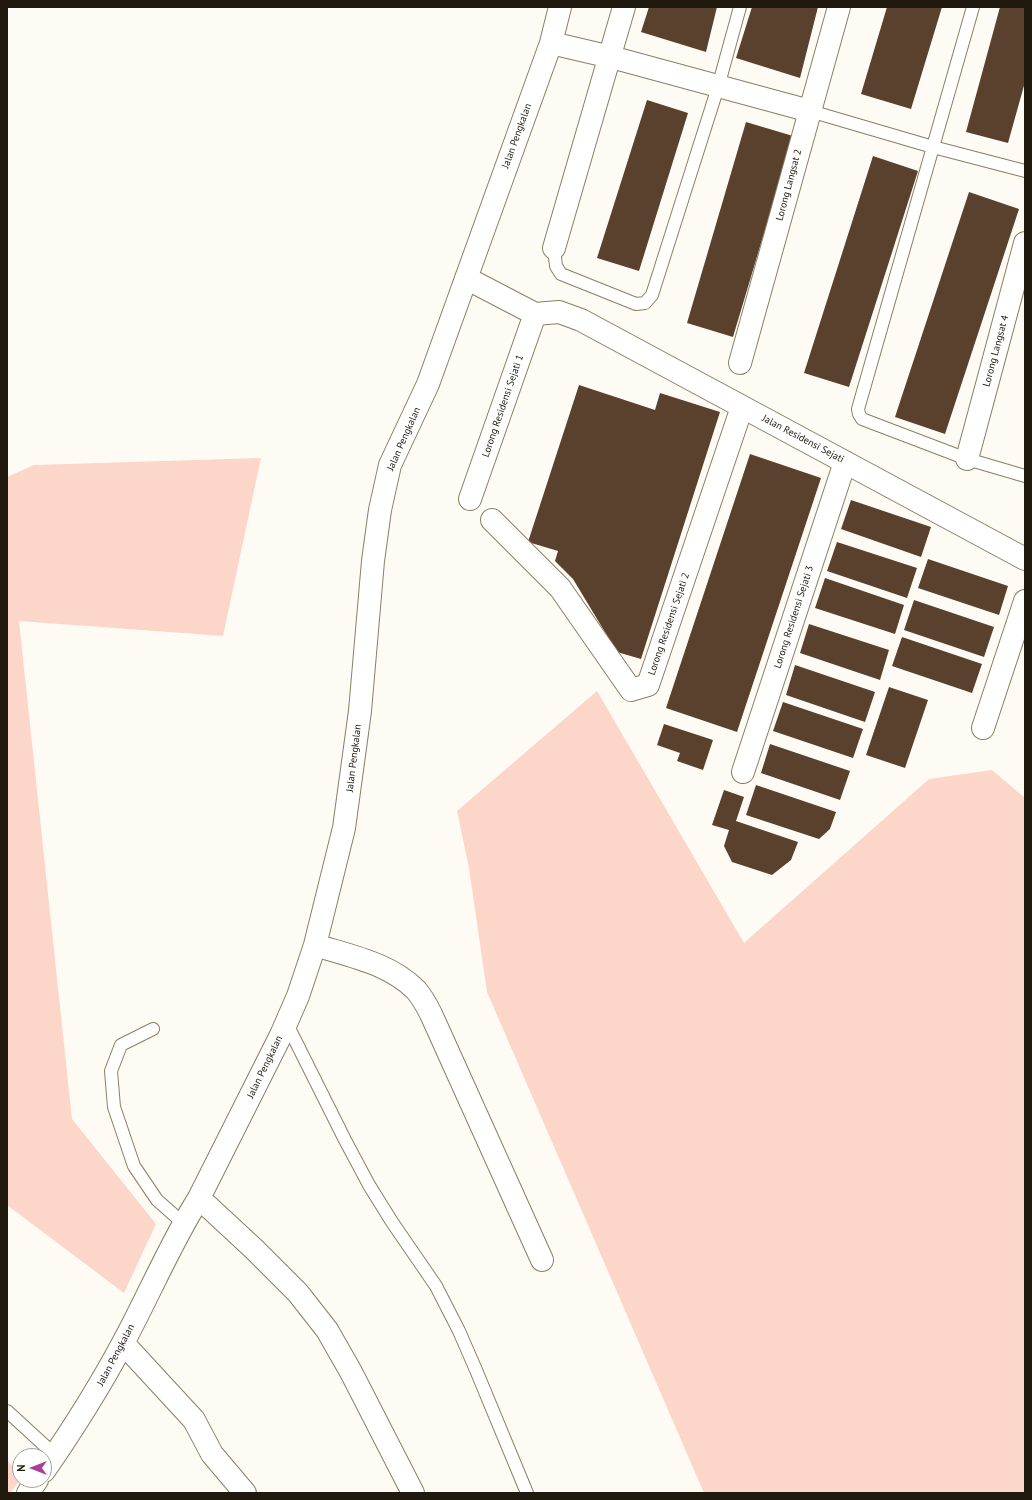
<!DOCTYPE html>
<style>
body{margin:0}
#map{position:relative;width:1032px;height:1500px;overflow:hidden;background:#fefbf4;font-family:"PT Sans",sans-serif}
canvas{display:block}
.frame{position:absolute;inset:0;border:8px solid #1f190e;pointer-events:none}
.north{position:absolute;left:12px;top:1448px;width:40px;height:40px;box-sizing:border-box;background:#fff;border:1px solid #a5a39f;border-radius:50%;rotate:270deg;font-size:11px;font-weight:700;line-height:16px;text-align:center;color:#1f190e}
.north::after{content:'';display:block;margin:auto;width:14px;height:18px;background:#ac3d9a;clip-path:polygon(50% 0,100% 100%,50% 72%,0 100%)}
</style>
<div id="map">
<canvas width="1032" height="1500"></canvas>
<div class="frame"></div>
<div class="north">N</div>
</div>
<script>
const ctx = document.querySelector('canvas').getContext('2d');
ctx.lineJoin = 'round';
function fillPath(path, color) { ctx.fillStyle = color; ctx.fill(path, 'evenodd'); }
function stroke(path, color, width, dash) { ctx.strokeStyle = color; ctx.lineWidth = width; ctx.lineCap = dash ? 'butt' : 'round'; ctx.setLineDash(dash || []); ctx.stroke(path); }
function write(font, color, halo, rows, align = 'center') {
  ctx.font = font + ' "PT Sans",sans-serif'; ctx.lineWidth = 4; ctx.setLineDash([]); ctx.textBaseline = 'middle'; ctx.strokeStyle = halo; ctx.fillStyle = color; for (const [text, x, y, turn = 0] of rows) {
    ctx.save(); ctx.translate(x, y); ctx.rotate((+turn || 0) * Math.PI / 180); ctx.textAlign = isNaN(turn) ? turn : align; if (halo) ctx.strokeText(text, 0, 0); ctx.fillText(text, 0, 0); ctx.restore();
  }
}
const green = new Path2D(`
 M261,458L223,636L19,621L72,1119L156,1224L124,1293L7,1205V477L34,465Z
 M597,691L744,943L929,779L992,770L1025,798V1493H704L487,992L469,868L457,811Z
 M7,1461L20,1472V1480L10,1493H7Z`);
const building = new Path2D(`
 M649,7H717L706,52L641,32Z
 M752,7H818L800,78L736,58Z
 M887,7H942L911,109L861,94Z
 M1000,7H1025V82L1008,143L966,132Z
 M647,100L688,113L639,271L597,258Z
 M746,122L793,136L733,337L687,323Z
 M873,156L918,171L849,387L804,373Z
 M969,192L1019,209L945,434L895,417Z
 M579,385L655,410L660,393L720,412L641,659L617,652L573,579L555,561L558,551L528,542Z
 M750,454L821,478L737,732L666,708Z
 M851,500L931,527L921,557L841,529Z
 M837,542L917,568L907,598L827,571Z
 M928,559L1008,586L999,615L918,588Z
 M825,578L904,605L895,634L815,608Z
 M914,600L994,627L984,657L904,630Z
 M809,624L889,650L880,680L800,653Z
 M902,637L982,664L972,693L892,666Z
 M795,665L875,692L865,722L786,695Z
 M889,687L928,700L905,768L866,755Z
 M783,702L863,729L853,758L773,731Z
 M664,724L713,740L703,770L677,761L680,753L657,745Z
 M770,744L850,771L840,800L761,773Z
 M756,785L836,812L830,829L819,839L746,815Z
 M724,790L744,797L736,821L798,842L791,860L772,875L732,862L724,846L729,830L712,825Z`);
const lane = new Path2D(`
 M973,7L858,409L859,414L862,419L967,459L1025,476
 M810,111L933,147L1025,171
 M554,248L556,266L561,274L636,304L645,303L652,295L718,87L740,7
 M286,1022L345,1140L369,1185L392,1222L436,1286L459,1331L476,1370L527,1493
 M153,1029L121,1045L111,1071L114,1107L134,1166L157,1200L183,1223
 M7,1411L55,1455`);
const street = new Path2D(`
 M551,43L611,57L810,111
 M554,248L624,7
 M466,278L535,314L559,312L581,320L1025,559
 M740,363L839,7
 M967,459L1025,243
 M470,499L535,314
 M492,520L560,588L631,690L648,685L742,407
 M983,728L1025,601
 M743,772L845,462
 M315,945C350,956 389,963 416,990C422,997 427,1006 431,1014L542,1260
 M199,1198L254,1249L298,1293L327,1330L351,1372L413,1493
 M123,1343L194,1420L212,1454L245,1493
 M44,1471C73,1429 99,1388 123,1343C149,1295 170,1244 199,1198L281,1035L298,996L315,945L344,828L360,711L373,561L380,510L390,465L428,384L551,43L560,7
 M28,1493L37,1480`);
const streetNames = [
 ["Jalan Pengkalan",517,136,-70],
 ["Lorong Langsat 2",789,185,-75],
 ["Lorong Langsat 4",996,351,-75],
 ["Lorong Residensi Sejati 1",503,406,-71],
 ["Jalan Pengkalan",404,439,-66],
 ["Jalan Residensi Sejati",803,439,28],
 ["Lorong Residensi Sejati 3",794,617,-72],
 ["Lorong Residensi Sejati 2",669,624,-71],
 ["Jalan Pengkalan",354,758,-83],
 ["Jalan Pengkalan",265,1067,-64],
 ["Jalan Pengkalan",116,1355,-62]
];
fillPath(green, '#fcd6c9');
fillPath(building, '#59412e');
stroke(lane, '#8d7e62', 14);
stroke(street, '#8d7e62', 24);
stroke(lane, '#fff', 12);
stroke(street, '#fff', 22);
write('10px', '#1f190e', '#fff', streetNames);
</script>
